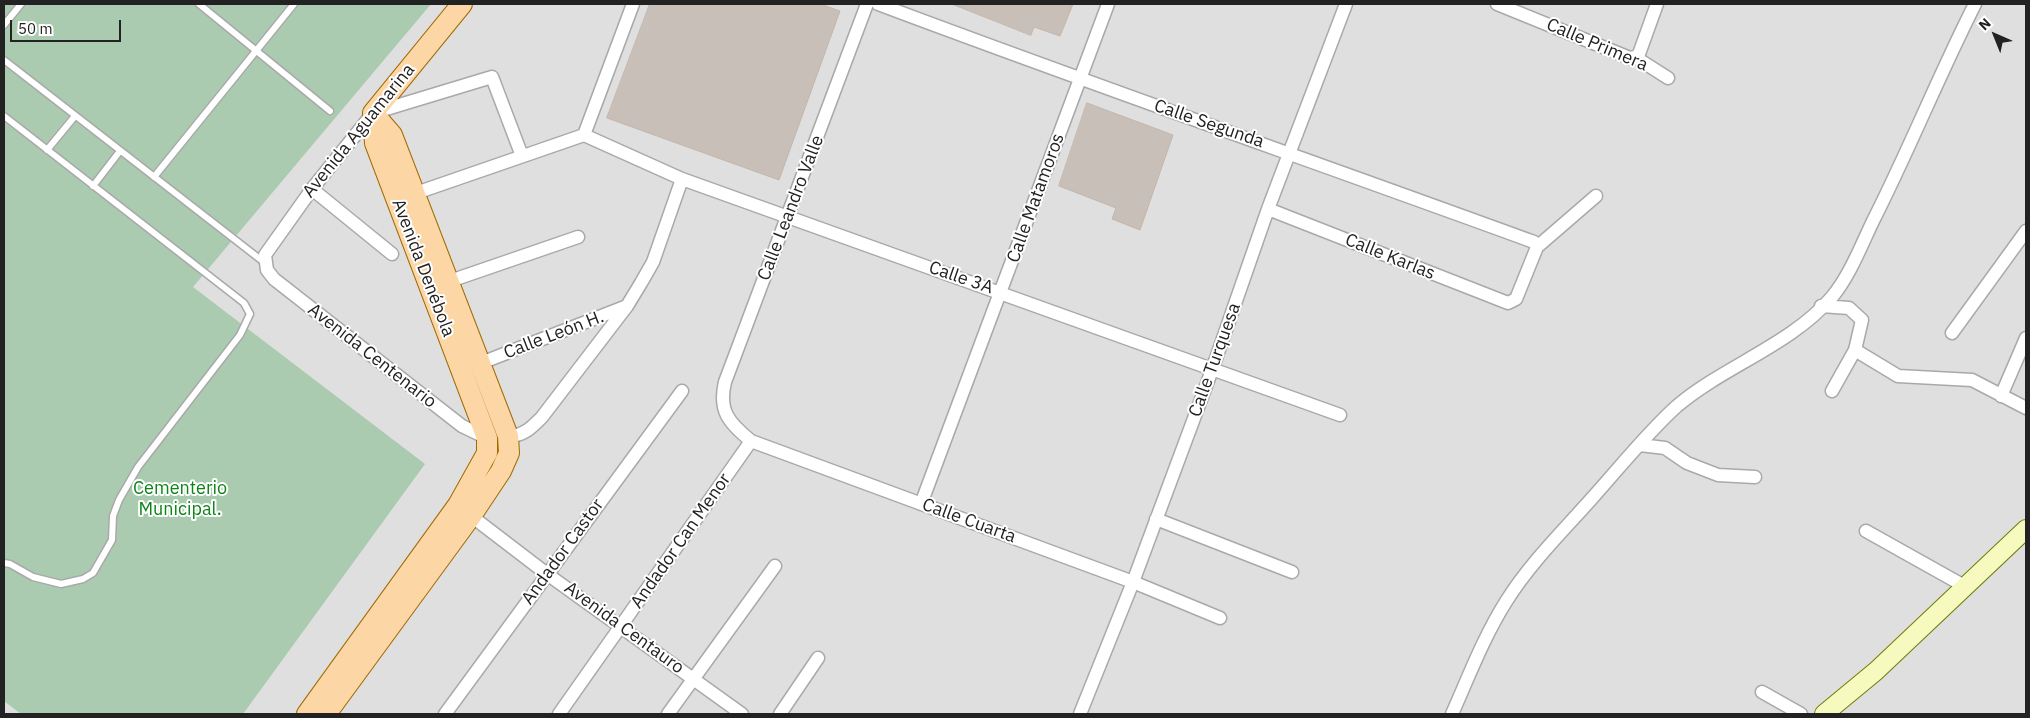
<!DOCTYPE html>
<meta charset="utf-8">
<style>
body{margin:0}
#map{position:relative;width:2030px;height:718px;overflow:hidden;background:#f2efe9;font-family:"IBM Plex Sans",sans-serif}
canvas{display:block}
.frame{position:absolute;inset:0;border:5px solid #222;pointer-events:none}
.north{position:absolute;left:1970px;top:10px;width:50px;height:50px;-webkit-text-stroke:4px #fff;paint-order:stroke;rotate:316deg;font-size:14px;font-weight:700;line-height:20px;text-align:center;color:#222}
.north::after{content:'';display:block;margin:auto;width:18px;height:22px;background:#222;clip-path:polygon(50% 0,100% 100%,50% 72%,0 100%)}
.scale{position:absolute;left:10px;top:20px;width:111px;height:22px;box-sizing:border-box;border:2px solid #222;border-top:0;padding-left:6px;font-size:15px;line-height:18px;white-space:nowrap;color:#222;-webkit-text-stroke:4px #fff;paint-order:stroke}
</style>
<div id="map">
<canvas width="2030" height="718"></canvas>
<div class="frame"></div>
<div class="north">N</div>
<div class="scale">50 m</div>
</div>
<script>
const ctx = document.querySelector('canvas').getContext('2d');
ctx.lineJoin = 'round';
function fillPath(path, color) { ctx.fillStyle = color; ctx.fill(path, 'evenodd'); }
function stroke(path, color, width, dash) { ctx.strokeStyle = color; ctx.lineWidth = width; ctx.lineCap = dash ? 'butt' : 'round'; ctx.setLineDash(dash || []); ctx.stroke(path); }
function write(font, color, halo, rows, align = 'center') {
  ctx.font = font + ' "IBM Plex Sans",sans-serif'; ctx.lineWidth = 4; ctx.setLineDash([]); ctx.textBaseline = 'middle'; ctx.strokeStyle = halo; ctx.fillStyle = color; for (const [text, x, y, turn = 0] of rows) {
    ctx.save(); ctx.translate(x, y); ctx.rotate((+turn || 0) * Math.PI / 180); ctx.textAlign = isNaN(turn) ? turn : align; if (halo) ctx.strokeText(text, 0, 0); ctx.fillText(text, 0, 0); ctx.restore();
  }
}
const residential = new Path2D(`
 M4,4H2026V714H4Z`);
const cemetery = new Path2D(`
 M4,4H431L193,287L425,464L243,714H21L4,701Z`);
const building = new Path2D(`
 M650,4H820L840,11L779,180L607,118Z
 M952,4H1073L1060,36L1034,27L1031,35Z
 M1087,103L1173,135L1140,230L1112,219L1116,208L1059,186Z`);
const service = new Path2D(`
 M199,4L330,111
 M4,25L21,4
 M4,60L265,263
 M4,116L244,303L250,314L240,335L138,467L119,500L113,516L112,540L93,573L83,579L61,584L33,577L10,564L4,563
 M47,150L75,116
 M154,177L294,4
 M93,186L120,151`);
const minor = new Path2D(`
 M867,4L725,382C718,411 729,423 751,441L1133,582L1220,618
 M878,4C1096,86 1315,162 1534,242L1537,247
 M1497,4L1630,58L1635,57L1668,78
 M1635,57L1639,54L1657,4
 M584,135L682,179L1340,415
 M584,135L633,4
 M312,189L392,254
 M416,193L584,135
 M1268,209L1508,303L1516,299L1537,247
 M1537,247L1596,196
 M450,281L578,237
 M1821,306L1849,308L1862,320L1855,350L1832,391
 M1952,333L2026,231
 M1855,350L1898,376L1972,380L2026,408
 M481,363L627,306
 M2001,396L2026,338
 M508,436C524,436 532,427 542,417L627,306L641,283L653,262L682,179
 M487,438L462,426L274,279L267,270L265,255L312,189L373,113L492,77L522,156
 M1640,445L1665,448L1687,463L1718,475L1755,477
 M921,504L1108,4
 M466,512L547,574L742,714
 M1156,519L1292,572
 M1866,531L1966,587
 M1762,692L1801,714
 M445,714L682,391
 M559,714L751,441
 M668,714L775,566
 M780,714L818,658
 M1080,714L1133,582L1212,370L1268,209L1346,4
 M1452,714C1469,676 1484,636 1507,600C1531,562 1564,530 1594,496C1621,466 1647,433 1677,406C1724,366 1791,345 1832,297C1850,275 1861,246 1873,221C1909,150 1939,75 1975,4`);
const secondary = new Path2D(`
 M1824,714L1876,671L2026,529`);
const primary = new Path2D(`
 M373,113L462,4
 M307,714L458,505L487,453V438L375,143L373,113
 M326,714L471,516L501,471L509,453L508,436L392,135L373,113`);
const streetNames = [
 ["Calle Primera",1597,45,23],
 ["Calle Segunda",1209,124,19],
 ["Avenida Aguamarina",359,131,-51],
 ["Calle Matamoros",1036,198,-70],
 ["Calle Leandro Valle",791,208,-69],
 ["Calle Karlas",1390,257,22],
 ["Avenida Denébola",423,268,69],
 ["Calle 3A",961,278,19],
 ["Calle León H.",554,335,-21],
 ["Avenida Centenario",372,356,38],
 ["Calle Turquesa",1215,360,-70],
 ["Calle Cuarta",969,521,20],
 ["Andador Can Menor",681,541,-55],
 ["Andador Castor",563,552,-54],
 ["Avenida Centauro",624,628,36]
];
const parkNames = [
 ["Cementerio",180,489],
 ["Municipal.",180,510]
];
fillPath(residential, '#e0dfdf');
fillPath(cemetery, '#aacbaf');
fillPath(building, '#c7bfb8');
stroke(building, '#c4b6ab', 1);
stroke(service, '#a9a9a9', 9);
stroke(minor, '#a9a9a9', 15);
stroke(secondary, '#707d05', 20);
stroke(primary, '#a06b00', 22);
stroke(service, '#fff', 6);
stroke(minor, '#fff', 12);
stroke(secondary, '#f7fabf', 18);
stroke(primary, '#fcd6a4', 20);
write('18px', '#222', '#fff', streetNames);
write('18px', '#0c8416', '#fff', parkNames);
</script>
